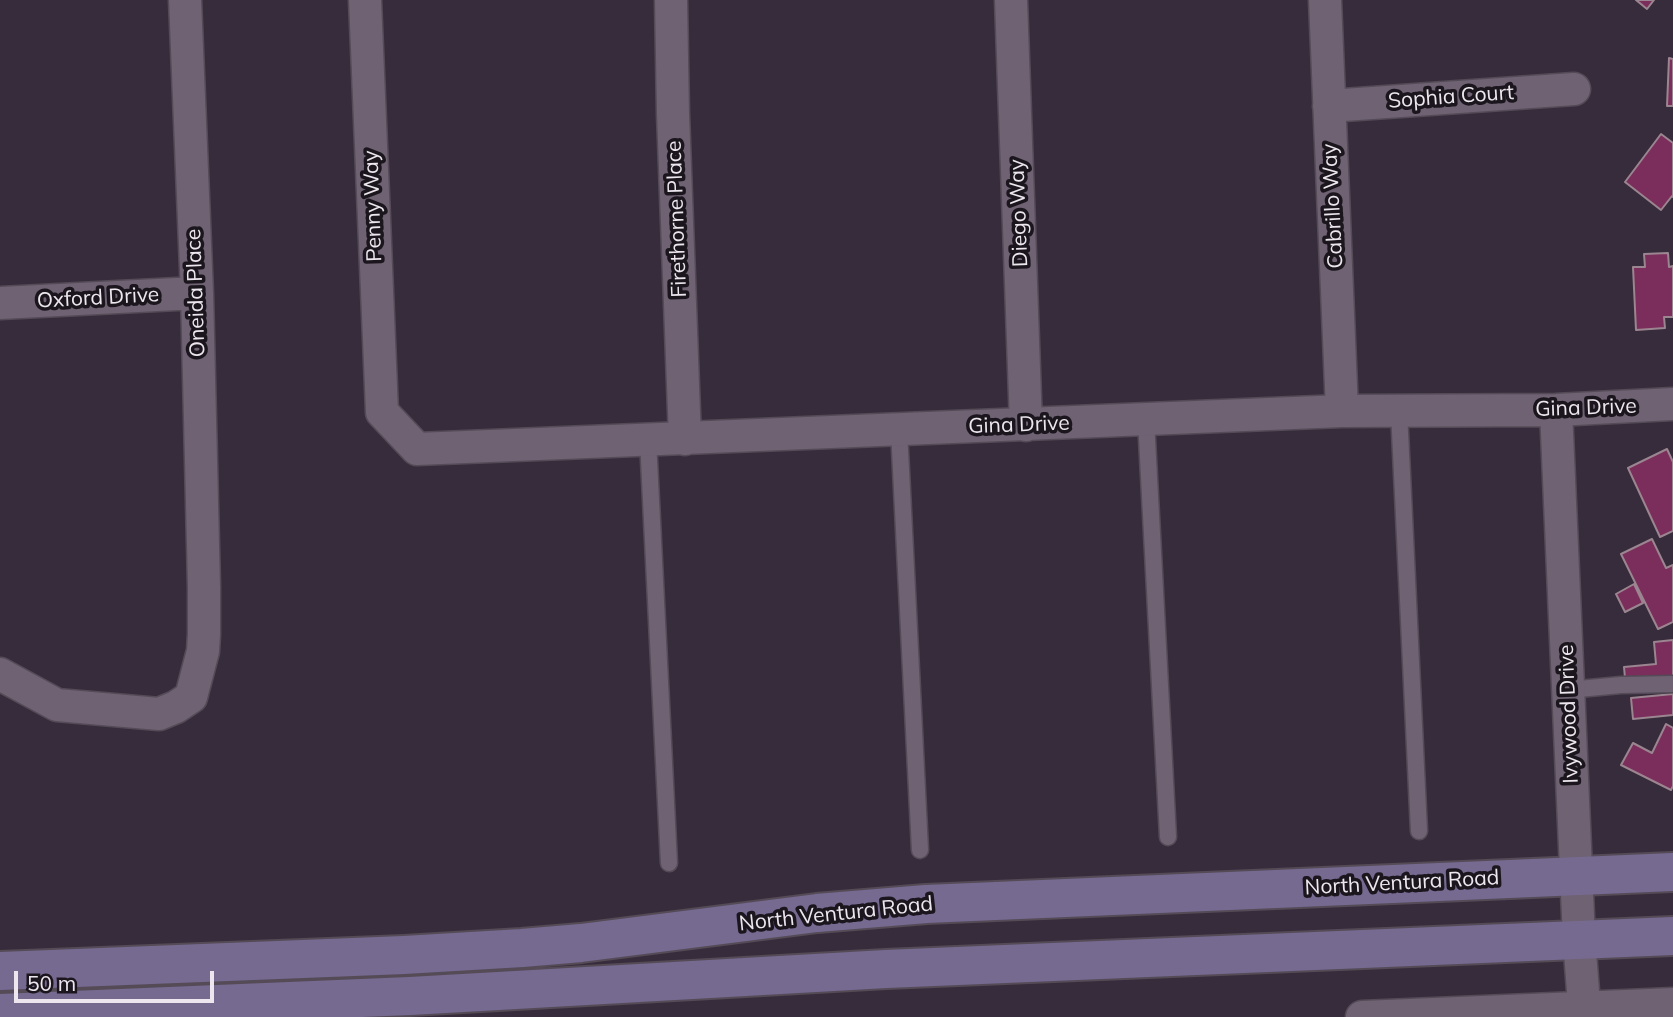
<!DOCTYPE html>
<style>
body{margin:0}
#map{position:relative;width:1673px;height:1017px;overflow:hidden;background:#372c3b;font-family:Mulish,sans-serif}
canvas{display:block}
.scale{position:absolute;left:14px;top:971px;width:200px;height:32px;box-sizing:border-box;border:4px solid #ede6ef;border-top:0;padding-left:9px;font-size:21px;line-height:24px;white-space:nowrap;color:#ede6ef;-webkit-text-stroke:5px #1b161d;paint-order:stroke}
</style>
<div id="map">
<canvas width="1673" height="1017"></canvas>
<div class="scale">50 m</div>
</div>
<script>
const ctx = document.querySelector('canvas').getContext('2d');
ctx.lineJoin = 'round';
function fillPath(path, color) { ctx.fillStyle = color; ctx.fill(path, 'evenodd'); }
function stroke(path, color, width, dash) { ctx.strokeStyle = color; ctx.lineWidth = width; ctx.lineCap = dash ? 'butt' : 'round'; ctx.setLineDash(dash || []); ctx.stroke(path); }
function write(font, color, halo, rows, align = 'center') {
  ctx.font = font + ' Mulish,sans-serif'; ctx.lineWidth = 7; ctx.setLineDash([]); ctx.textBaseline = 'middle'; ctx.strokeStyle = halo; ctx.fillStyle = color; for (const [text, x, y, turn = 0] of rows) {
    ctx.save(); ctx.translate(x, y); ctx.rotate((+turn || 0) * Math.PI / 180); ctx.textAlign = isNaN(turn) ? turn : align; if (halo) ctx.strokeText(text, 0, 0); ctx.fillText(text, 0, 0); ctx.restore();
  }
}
const building = new Path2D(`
 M1636,0H1654L1647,9Z
 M1669,58L1673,59V106H1667Z
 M1661,134L1673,143V197L1672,196L1661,210L1625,182Z
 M1668,253L1669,267L1673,266V317H1664L1665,328L1636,330L1633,267H1645L1644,254Z
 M1667,449L1673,462V531L1660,537L1628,468Z
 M1652,539L1666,568L1673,565V622L1658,629L1621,554Z
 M1634,584L1643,603L1625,612L1616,594Z
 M1673,640V686L1626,689L1624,667L1656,664L1654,642Z
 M1673,694V715L1633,719L1631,698Z
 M1666,724L1673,728V786L1671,790L1621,765L1633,743L1652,753Z`);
const service = new Path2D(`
 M1399,411L1419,831
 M1146,420L1168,837
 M899,430L920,850
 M648,440L669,863
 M1568,690L1621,685L1673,684`);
const minor = new Path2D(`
 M365,0L382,412L417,449L1342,411L1556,410L1673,404
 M671,0L673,114L685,439
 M1011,0L1026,425
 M1325,0L1342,411
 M1329,106L1574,89
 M0,303L197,293
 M1556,410L1579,939L1585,1017
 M0,674L57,705L159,714L176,707L191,697L203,651L204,634V587L197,293L185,0
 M1362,1017L1673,1004`);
const secondary = new Path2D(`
 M0,971L404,955L522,948L581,943L817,913L926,904L1673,872
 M0,1013L410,996L886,969L1673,936`);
const streetNames = [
 ["Sophia Court",1451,97,-4],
 ["Penny Way",373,206,-92],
 ["Cabrillo Way",1333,206,-93],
 ["Diego Way",1019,213,-92],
 ["Firethorne Place",677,219,-92],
 ["Oneida Place",196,293,-92],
 ["Oxford Drive",98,298,-3],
 ["Gina Drive",1586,408,-2],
 ["Gina Drive",1019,425,-2],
 ["Ivywood Drive",1569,714,-92],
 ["North Ventura Road",1402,883,-3],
 ["North Ventura Road",836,914,-6]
];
fillPath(building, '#7b2e5b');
stroke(building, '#9b8590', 2);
stroke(service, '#544b57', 19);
stroke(minor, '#544b57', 35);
stroke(secondary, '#544b57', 42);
stroke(service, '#6e6273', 16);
stroke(minor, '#6e6273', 32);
stroke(secondary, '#766a91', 38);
write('21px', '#ede6ef', '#1b161d', streetNames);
</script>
